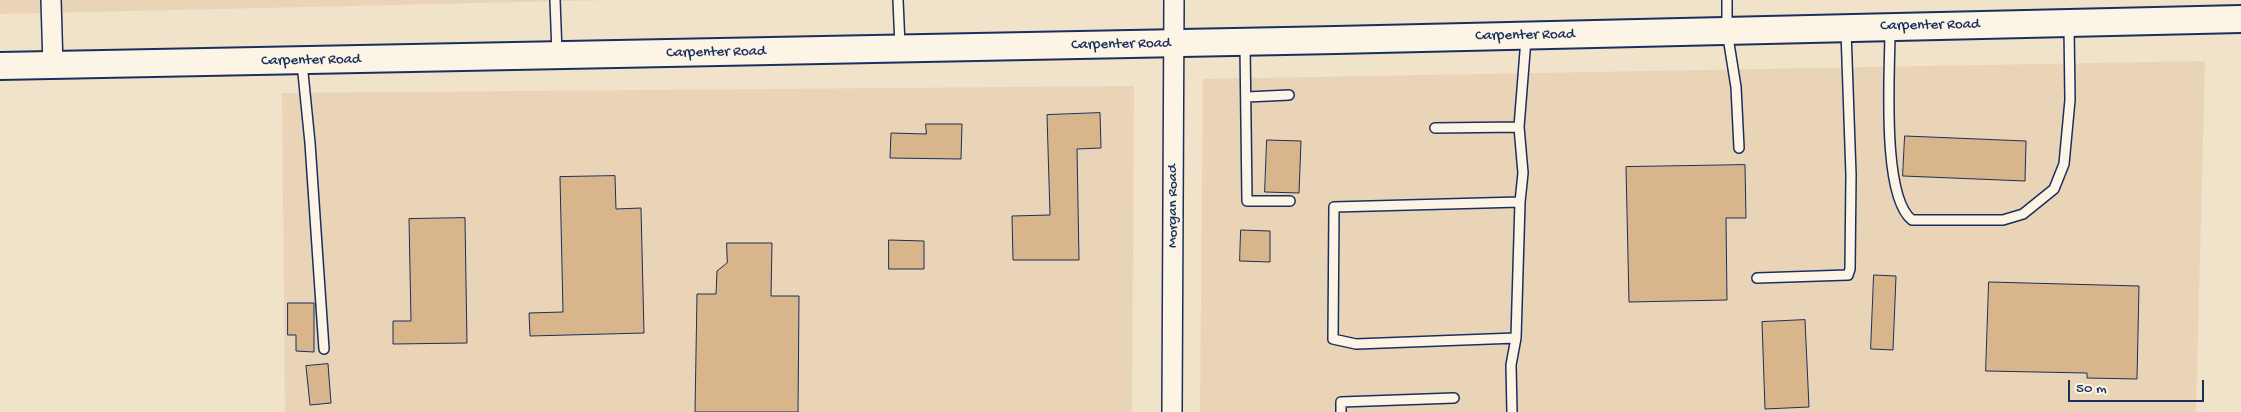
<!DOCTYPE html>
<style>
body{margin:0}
#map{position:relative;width:2241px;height:412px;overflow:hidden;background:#f1e2ca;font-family:"Gochi Hand",sans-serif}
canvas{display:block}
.scale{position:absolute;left:2068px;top:380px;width:136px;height:22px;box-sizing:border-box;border:2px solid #1b2f5e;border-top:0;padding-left:6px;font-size:15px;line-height:18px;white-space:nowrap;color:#1b2f5e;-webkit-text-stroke:4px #fcf5e5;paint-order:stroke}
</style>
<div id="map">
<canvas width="2241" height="412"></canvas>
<div class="scale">50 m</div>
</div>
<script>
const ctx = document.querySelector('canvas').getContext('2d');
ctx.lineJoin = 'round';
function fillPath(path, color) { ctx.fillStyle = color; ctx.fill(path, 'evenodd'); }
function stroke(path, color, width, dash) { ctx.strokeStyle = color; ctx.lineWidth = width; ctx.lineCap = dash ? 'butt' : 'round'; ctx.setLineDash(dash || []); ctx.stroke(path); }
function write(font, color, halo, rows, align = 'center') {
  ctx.font = font + ' "Gochi Hand",sans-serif'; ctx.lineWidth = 4.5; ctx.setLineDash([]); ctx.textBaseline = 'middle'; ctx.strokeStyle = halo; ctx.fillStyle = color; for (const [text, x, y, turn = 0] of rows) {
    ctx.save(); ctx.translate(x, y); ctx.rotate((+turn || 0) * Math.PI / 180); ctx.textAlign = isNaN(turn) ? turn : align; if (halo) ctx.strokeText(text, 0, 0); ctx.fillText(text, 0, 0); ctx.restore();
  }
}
const built = new Path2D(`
 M0,0H610L0,14Z
 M2205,61L2196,412H1200L1203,79Z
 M1134,86L1132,412H285L282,93Z`);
const building = new Path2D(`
 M1100,113L1101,148L1077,149L1079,260H1013L1012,216L1050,215L1047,115Z
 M926,124H962L961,159L890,158L891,133L926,134Z
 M1905,136L2026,141L2025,181L1903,176Z
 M1267,140L1301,141L1299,193L1265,192Z
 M1745,165L1746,218H1726L1727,300L1629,302L1626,167Z
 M615,176L616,209L641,208L644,333L530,336L529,313L563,312L560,177Z
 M465,218L467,343L393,344V321H411L409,219Z
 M1241,230L1270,231V262L1240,261Z
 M889,240L924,241V269H889Z
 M727,243H772L771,296H799L798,412H695L697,294H716L717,271L727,263Z
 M1874,275L1896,276L1893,350L1871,349Z
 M1989,282L2139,286L2137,379L2087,378V373L1986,371Z
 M288,303H314V352L296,351V335H288Z
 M1805,320L1809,407L1765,409L1762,322Z
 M328,364L331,403L310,405L306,366Z`);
const service = new Path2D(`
 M555,0L557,53
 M898,0L900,46
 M1727,0V31L1736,87L1739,148
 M1890,30C1890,71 1881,196 1912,220H2003L2023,214L2054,189L2064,164L2070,100L2069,26
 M1245,45L1247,201H1290
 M302,63L310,143L324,349
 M1247,97L1289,95
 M1435,128L1519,127
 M1757,278L1848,275L1850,269L1851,175L1846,31
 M1516,338L1356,344L1333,339L1334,207L1520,202
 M1341,412V402L1454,398
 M1512,412L1511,365L1516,338L1520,202L1523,173L1519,127L1526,39`);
const minor = new Path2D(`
 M51,0L53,66
 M1172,412L1174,0`);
const secondary = new Path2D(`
 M0,66L1336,40L2241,19`);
const streetNames = [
 ["Carpenter Road",1930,26,-1],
 ["Carpenter Road",1525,36,-1],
 ["Carpenter Road",1121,45,-1],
 ["Carpenter Road",716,53,-1],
 ["Carpenter Road",311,61,-1],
 ["Morgan Road",1174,206,-90]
];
fillPath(built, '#ead4b7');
fillPath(building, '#d8b58a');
stroke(building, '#1b2f5e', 1);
stroke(service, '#1b2f5e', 12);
stroke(minor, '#1b2f5e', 22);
stroke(secondary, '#1b2f5e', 30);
stroke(service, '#fcf5e5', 9);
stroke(minor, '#fcf5e5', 19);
stroke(secondary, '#fcf5e5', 26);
write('15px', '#1b2f5e', '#fcf5e5', streetNames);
</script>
